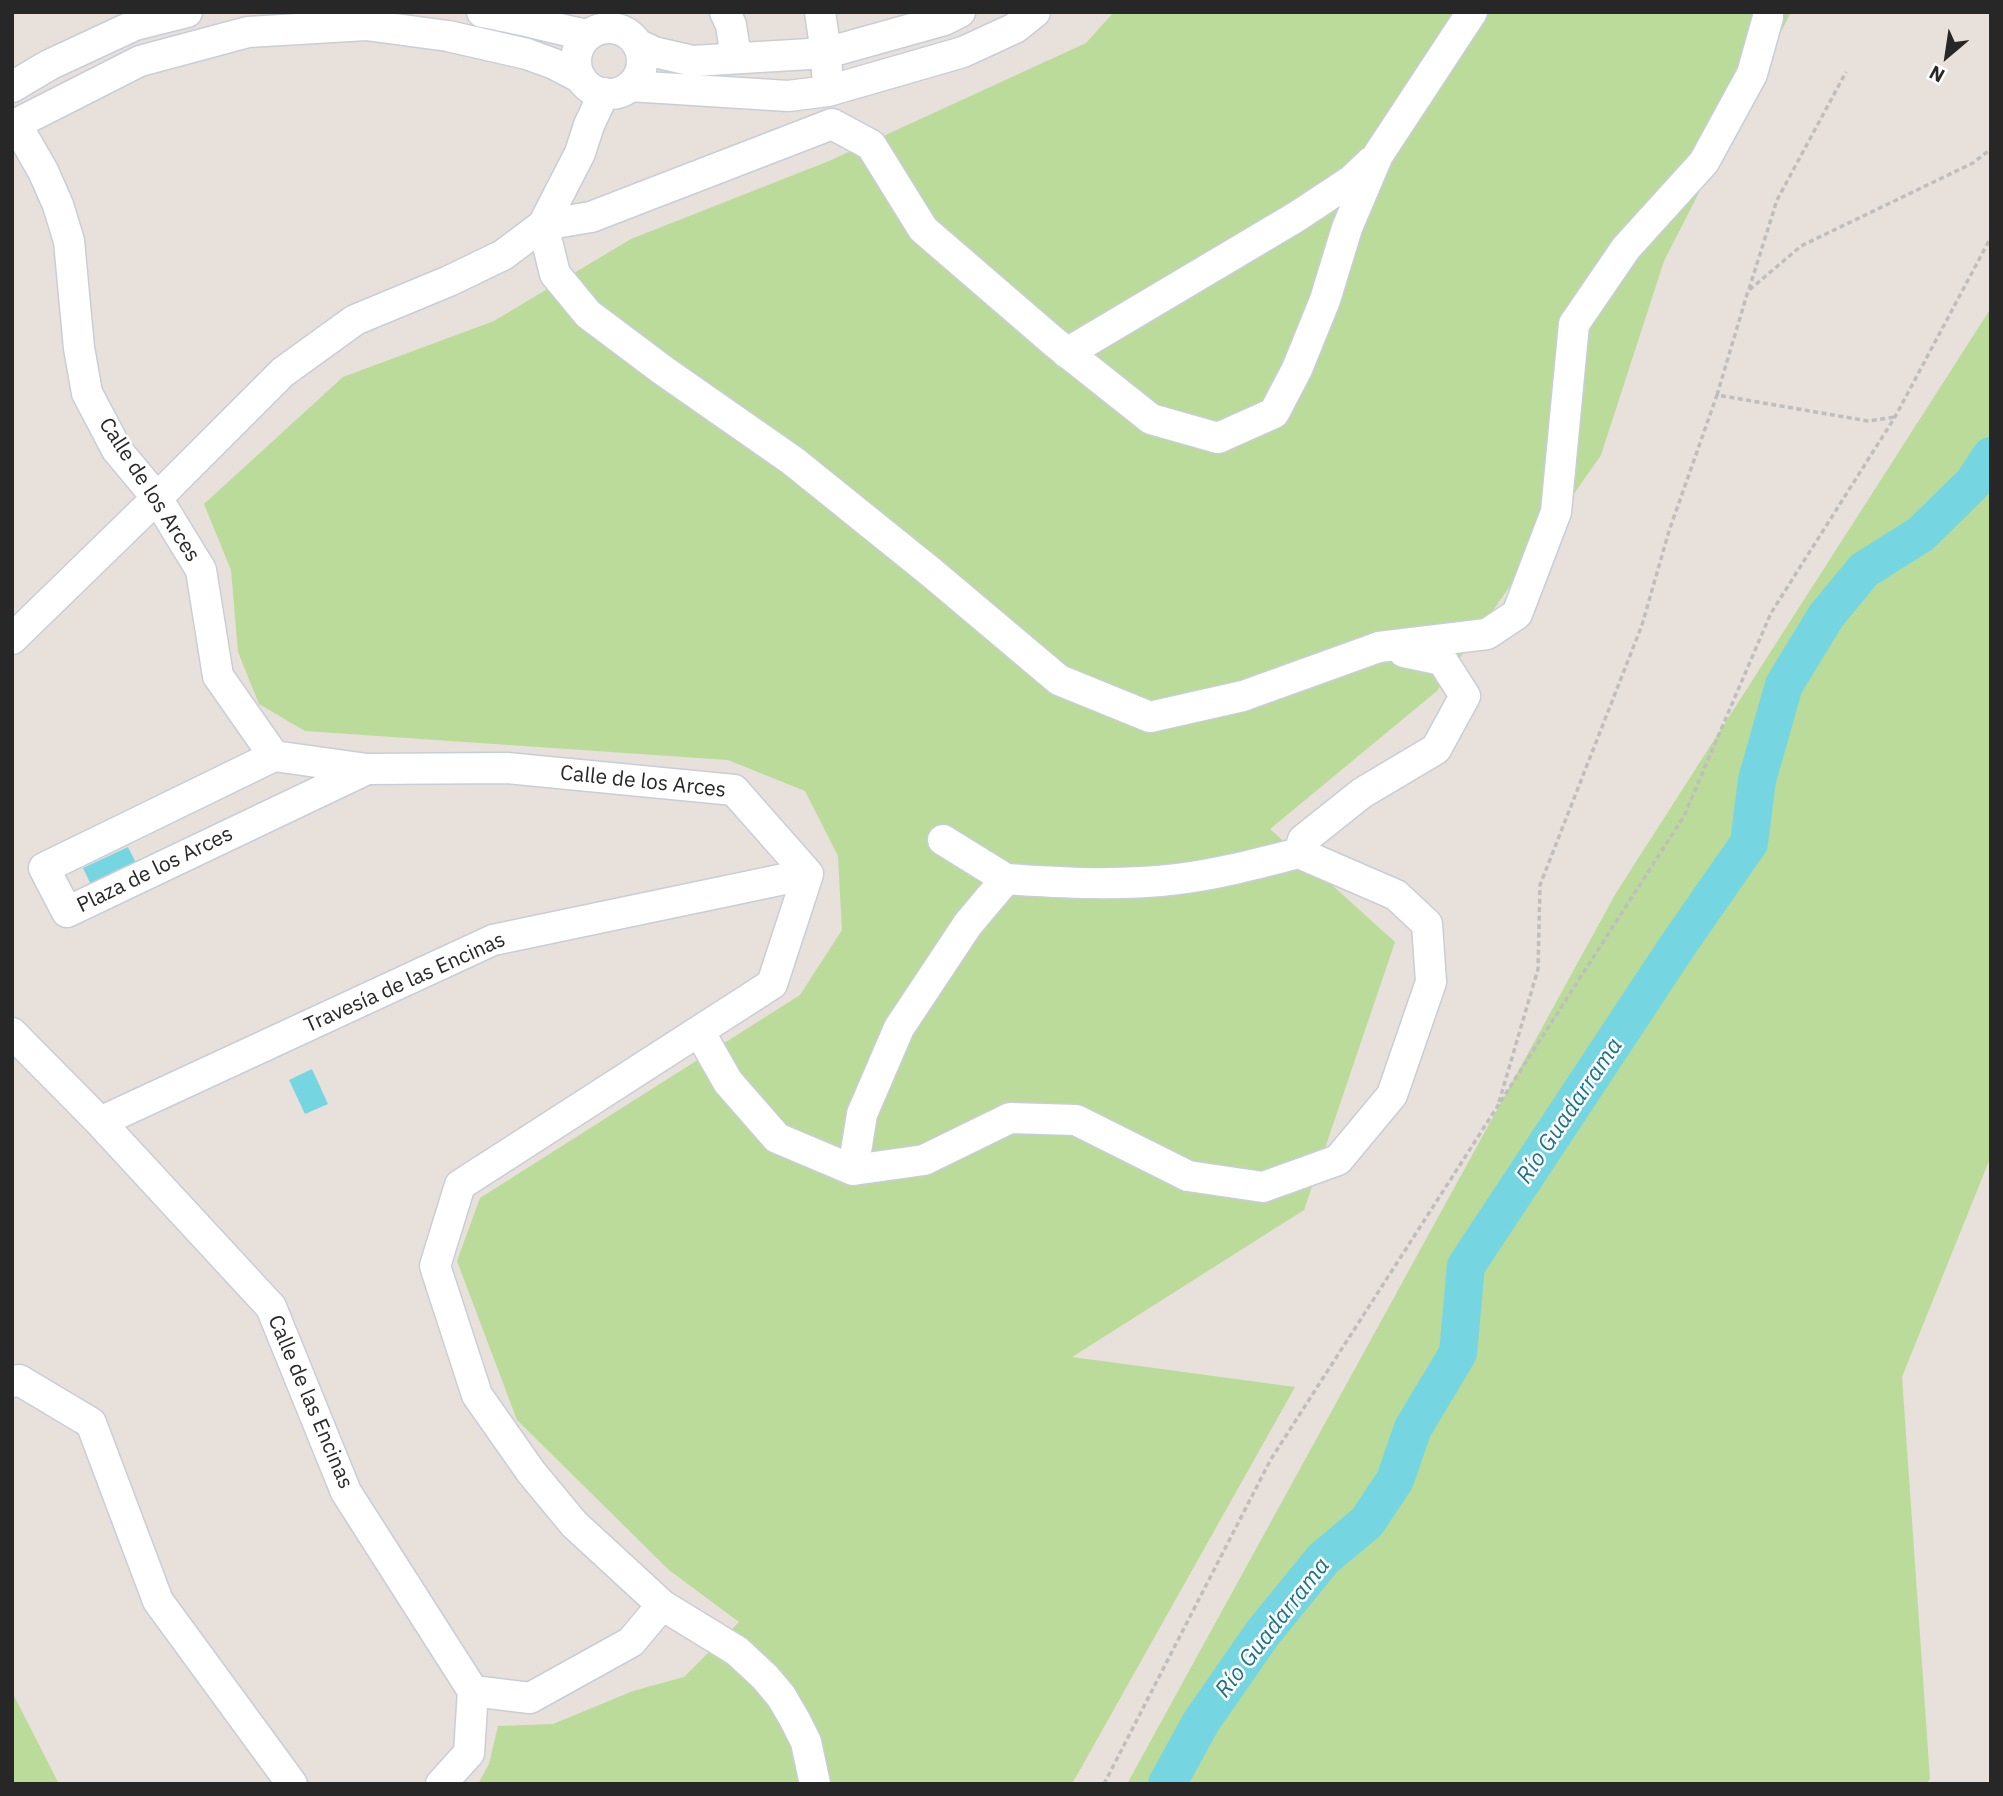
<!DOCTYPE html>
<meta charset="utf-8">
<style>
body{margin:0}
#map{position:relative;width:2003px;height:1796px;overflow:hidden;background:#e8e0da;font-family:"IBM Plex Sans",sans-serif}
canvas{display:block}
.frame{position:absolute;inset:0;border:14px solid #272727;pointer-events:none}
.north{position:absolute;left:1912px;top:21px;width:70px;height:70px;-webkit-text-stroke:5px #fff;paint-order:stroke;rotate:209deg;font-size:19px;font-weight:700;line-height:28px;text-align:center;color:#272727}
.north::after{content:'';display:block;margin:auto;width:24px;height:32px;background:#272727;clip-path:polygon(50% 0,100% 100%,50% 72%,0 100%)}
</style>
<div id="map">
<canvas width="2003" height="1796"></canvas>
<div class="frame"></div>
<div class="north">N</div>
</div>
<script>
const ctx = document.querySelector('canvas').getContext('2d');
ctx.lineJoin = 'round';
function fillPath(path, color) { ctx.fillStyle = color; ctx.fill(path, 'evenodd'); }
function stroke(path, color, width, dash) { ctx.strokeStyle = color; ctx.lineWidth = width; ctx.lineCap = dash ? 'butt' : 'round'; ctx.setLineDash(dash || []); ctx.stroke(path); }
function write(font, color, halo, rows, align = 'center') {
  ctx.font = font + ' "IBM Plex Sans",sans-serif'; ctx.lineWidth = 5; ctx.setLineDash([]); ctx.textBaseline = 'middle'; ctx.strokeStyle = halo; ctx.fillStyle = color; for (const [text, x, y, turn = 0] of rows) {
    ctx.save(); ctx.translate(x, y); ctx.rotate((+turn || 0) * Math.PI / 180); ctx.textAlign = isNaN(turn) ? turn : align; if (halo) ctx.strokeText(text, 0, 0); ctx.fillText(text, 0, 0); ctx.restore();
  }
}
const green = new Path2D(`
 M1114,12H1791L1664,261L1601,455L1437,691L1270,829L1395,942L1304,1210L1072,1357L1295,1387L1072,1784H478L489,1764L498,1726L553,1724L633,1691L684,1677L739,1622L669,1570L517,1420L457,1261L480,1198L800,995L842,930L838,856L805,791L728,760L305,731L259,704L238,652L231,570L204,504L343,377L494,321L631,239L829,161L1086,43Z
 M1991,308V1156L1902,1377L1930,1779L1926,1784H1127L1616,893Z
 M12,1692L59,1784H12Z`);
const water = new Path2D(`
 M128,847L137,865L92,887L83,868Z
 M312,1069L328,1104L305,1114L289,1080Z`);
const river = new Path2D(`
 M1167,1784L1201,1722L1262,1634L1323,1559L1367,1522L1395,1480L1413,1428L1458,1353L1466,1266L1678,945L1749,843L1757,780L1784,685L1826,616L1864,570L1921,534L1974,482L1991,456`);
const path = new Path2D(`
 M1749,289L1777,200L1846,72
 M1717,395L1748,291L1801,246L1973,163L1991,149
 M1499,1102L1538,969L1540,885L1642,625L1669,531L1717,395L1868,421L1895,417
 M1104,1784L1271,1459L1684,816L1771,613L1895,417L1991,237`);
const minor = new Path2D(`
 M482,12C518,18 552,28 587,35
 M725,12L731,25L736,58
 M820,12L826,53L827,73
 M1472,12L1378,155L1347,228L1325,300L1297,369L1274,413L1218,438L1151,419L1054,342L923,229L871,145L832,124L591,217L543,225L555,274L588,314L664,371L793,461L932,573L1059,680L1150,717L1243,696L1379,647L1487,634L1517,614L1556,512L1574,324L1626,248L1704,162L1752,74L1768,17V12
 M576 61a33 33 0 1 1 66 0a33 33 0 1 1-66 0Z
 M637,44L654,52L693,61L826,53L944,20L960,12
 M630,86L788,96L828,91L963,52L1015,28L1035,12
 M12,87L49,65L135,25L187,12
 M16,124L43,171L58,205L69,241L79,348L87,393L117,450L157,498L201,570L218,676L274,756L367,769L507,768L734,790L808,874L772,984L460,1185L435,1266L477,1395L531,1472L574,1524L662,1605L737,1651L765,1677L781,1696L795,1720L806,1742L815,1784
 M12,126L140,61L248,32L366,25L448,36L527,54L554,64L581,78
 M1067,353L1296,217L1352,180L1371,162
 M12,639L157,498L283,372L355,320L449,281L503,255L543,225L580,153L589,125L604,93
 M274,756L44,868L67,912L367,769
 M943,840L1006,879
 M699,1031L728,1082L777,1138L853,1170L924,1160L1010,1118L1076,1120L1188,1176L1263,1187L1338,1160L1392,1095L1431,982L1427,924L1396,895L1299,853L1303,840L1362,793L1436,749L1465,696L1442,660L1404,652
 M12,1033L100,1122L271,1307L346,1492L473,1691L469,1753L441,1784
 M100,1122L493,940L808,874
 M853,1170L862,1114L899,1028L968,924L1006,879C1063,883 1121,886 1178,879C1219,874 1259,863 1299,853
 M12,1382L19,1380L91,1423L158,1601L292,1784
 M473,1691L530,1698L631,1642L662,1605`);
const streetNames = [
 ["Calle de los Arces",149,490,57],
 ["Calle de los Arces",643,782,6],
 ["Plaza de los Arces",155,870,-26],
 ["Travesía de las Encinas",405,983,-24],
 ["Calle de las Encinas",310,1402,67]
];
const waterNames = [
 ["Río Guadarrama",1570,1111,-56],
 ["Río Guadarrama",1273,1628,-52]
];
fillPath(green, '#badb9a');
fillPath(water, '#75d6e2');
stroke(river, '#75d6e2', 38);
stroke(minor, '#c8ced8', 33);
stroke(path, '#bebebe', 3.5, [5, 3.5]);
stroke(minor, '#fff', 30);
write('21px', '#272727', '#fff', streetNames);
write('italic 23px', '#197489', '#fff', waterNames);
</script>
